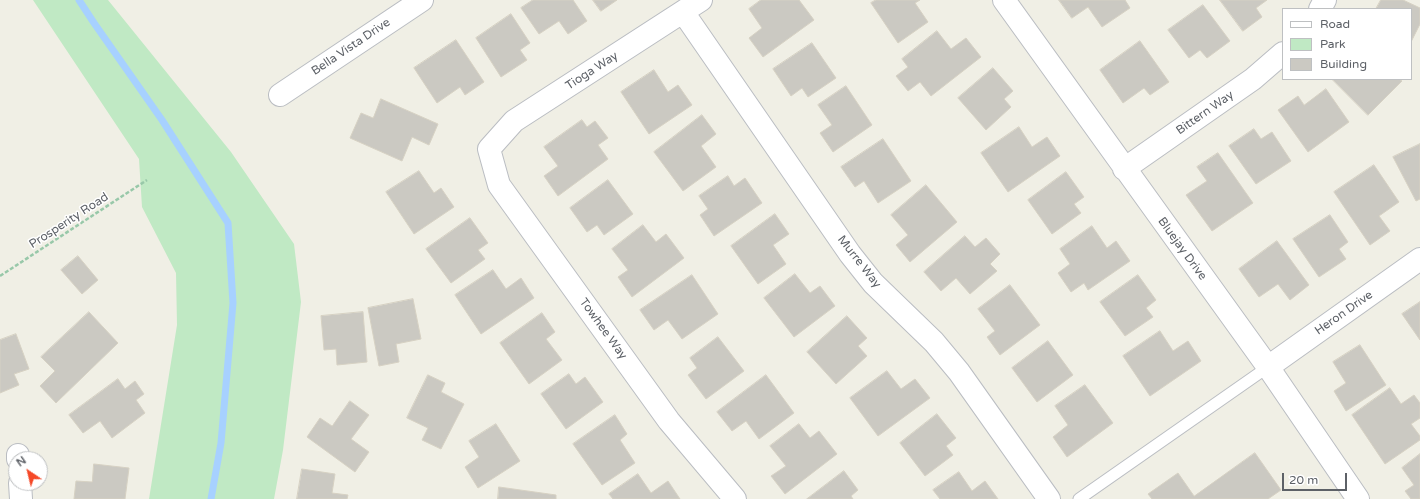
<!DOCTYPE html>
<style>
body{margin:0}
#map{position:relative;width:1420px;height:499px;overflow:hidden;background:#f0efe5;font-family:"Varela Round",sans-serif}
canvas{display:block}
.legend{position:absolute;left:1282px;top:8px;width:130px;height:72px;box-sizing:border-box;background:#fff;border:1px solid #bec0c2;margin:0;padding:5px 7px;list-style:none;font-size:12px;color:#5d6167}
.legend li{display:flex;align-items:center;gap:8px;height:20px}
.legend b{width:20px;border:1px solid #bec0c2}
.north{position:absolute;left:8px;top:451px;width:40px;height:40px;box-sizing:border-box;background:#fff;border:1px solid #bec0c2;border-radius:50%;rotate:325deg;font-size:11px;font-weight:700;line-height:16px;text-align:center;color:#5d6167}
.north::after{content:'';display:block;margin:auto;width:14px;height:18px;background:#f54827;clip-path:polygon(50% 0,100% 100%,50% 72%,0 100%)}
.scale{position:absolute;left:1282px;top:473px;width:65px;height:18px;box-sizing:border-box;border:2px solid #5d6167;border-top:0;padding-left:5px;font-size:12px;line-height:14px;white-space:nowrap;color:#5d6167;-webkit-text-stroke:3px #fff;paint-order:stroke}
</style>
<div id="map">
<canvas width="1420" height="499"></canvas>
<ul class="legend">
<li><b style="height:5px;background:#fff"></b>Road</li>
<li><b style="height:11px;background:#c0e9c4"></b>Park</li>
<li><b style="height:11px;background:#cbc9c2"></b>Building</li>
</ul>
<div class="north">N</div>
<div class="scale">20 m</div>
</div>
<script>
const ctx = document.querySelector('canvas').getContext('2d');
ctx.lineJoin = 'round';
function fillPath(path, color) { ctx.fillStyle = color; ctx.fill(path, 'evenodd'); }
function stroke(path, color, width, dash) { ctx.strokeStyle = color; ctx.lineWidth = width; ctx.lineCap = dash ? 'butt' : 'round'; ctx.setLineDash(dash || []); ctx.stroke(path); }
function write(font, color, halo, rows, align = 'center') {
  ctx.font = font + ' "Varela Round",sans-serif'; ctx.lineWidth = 3; ctx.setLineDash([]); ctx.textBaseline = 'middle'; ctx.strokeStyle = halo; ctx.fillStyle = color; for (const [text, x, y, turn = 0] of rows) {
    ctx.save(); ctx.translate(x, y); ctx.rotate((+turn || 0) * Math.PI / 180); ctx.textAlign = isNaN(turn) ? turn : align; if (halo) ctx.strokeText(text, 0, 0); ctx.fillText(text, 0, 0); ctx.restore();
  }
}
const green = new Path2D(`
 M33,0H108L231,152L294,244L301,302L283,450L274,499H149L177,325L176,273L142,207L139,159Z`);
const stream = new Path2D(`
 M79,0L94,23L162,120L228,223L233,303L221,443L211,499`);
const building = new Path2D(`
 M533,0H573L587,21L568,34L559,21L539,34L521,8Z
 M593,0H617L601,11Z
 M761,0H799L814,20L763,57L749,38L762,28L749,9Z
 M876,0H920L915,3L928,22L898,43L871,3Z
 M1059,0H1125L1130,8L1102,27L1088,7L1072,18Z
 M1220,0H1267L1256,8L1262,17L1243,31Z
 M1381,0H1403L1420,8V24L1411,42V9H1376Z
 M1203,5L1230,41L1207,58L1200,50L1189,58L1168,30Z
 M511,14L530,43L520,50L527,60L501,77L476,38Z
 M937,31L951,49L966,38L981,57L931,96L920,82L908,91L896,76L908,67L902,59Z
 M456,40L484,82L465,95L460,87L437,103L414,68Z
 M1140,41L1169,82L1150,95L1144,88L1123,103L1100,70Z
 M812,43L836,78L808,97L802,88L791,96L773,69Z
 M993,68L1013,91L1004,99L1011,107L986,130L958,98Z
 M654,70L668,92L678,85L692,105L649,134L621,92Z
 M1332,79H1399L1402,81L1368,115Z
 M846,86L872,125L833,152L820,133L832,125L818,105Z
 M1326,89L1349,122L1308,152L1278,110L1298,96L1304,105Z
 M381,99L438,124L429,145L412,137L402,161L350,138L361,113L373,118Z
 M702,115L716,134L701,146L716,167L683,191L654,152Z
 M582,120L587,127L595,121L608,138L598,145L608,159L558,196L544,176L558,166L544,147Z
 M1019,127L1032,147L1047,137L1060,156L1008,192L981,153Z
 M1254,129L1261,139L1272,132L1291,161L1256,184L1229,146Z
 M883,139L911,181L878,203L864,181L855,187L841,167Z
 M1420,144V199L1416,201L1393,157Z
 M1218,153L1253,203L1212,231L1186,195L1207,181L1197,167Z
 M1374,165L1399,202L1379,216L1390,231L1370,245L1334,192Z
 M419,171L434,193L441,188L454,207L414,234L386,192Z
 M1066,172L1084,197L1074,204L1081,213L1052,234L1028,200Z
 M728,176L734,186L745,178L762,203L714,236L700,215L708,209L699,196Z
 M608,180L633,214L604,235L597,225L587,232L570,208Z
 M926,185L957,222L910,262L896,245L908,235L891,215Z
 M775,214L789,234L773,245L786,264L758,284L731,246Z
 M1330,215L1348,242L1339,249L1346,259L1319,277L1293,239Z
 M470,218L488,243L478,250L485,259L451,283L426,249Z
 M643,225L656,242L666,234L684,258L632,297L618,277L628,270L612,249Z
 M1092,226L1107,248L1116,241L1130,261L1088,290L1084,283L1071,292L1058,273L1070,264L1060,249Z
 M965,236L975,247L986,238L1000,254L990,264L997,271L970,294L956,278L941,291L924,272Z
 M1277,241L1309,285L1290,300L1278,284L1259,297L1239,269Z
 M78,256L98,280L82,294L61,270Z
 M493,270L506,289L521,278L534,298L481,334L455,295Z
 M795,274L810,293L820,286L835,306L794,337L764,298Z
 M692,275L718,314L682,339L668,320L654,330L640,310Z
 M1138,275L1156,300L1146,308L1153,317L1125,336L1100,302Z
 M1010,285L1040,325L1000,355L987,337L995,331L978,309Z
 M413,299L421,339L396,344L399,362L379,366L368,308Z
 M1420,302V340L1402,314Z
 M89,312L118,343L56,403L40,386L55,371L41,357Z
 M363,312L367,362L337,365L336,349L324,350L321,316Z
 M542,313L555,332L546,339L562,360L529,384L500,343Z
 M847,316L867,338L858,346L867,356L836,384L807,352Z
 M1160,331L1173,351L1188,341L1201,361L1150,396L1123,356Z
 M16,334L29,369L14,374L19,385L0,393V340Z
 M718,337L744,371L706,399L688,375L697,368L690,358Z
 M1048,341L1073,375L1037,402L1012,368Z
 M1360,345L1386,385L1346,411L1334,391L1346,383L1333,362Z
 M887,371L901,389L915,379L930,398L878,436L850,398Z
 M569,374L576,384L585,377L603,402L566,429L541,394Z
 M428,375L445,383L441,392L464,404L441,449L422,440L428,428L407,418Z
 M766,375L794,413L759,439L746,421L732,431L717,412Z
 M118,379L125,389L135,381L144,394L136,400L145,413L112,438L100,421L83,433L69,415Z
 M1085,385L1113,423L1067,457L1053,437L1068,425L1055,406Z
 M1390,388L1401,404L1414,395L1420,403V418L1411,424L1420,436V440L1385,464L1352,415Z
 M350,401L369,415L351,439L369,452L355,472L307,437L320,418L332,426Z
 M937,414L956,438L946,446L953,455L925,476L900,443Z
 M615,415L627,434L620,440L635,463L602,485L573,444Z
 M496,424L520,461L478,488L465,467L479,457L469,441Z
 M799,424L810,438L819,431L837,454L785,494L771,476L786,466L770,446Z
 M1255,453L1281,490L1268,499H1152L1148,494L1178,473L1194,496Z
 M1420,454V499H1411L1405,491L1414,485L1402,468Z
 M94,464L129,468L125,499H74L76,481L92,482Z
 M302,469L335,474L332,493L348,495L347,499H297Z
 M844,471L858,490L851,496L853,499H807Z
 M959,472L972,491L985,481L998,499H940L933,490Z
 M638,474L651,493L668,481L680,499H613L609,494Z
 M499,487L556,495V499H498Z`);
const path = new Path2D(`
 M0,276L147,180`);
const lane = new Path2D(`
 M1079,499L1268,367`);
const street = new Path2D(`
 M701,0L514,121L489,149L499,185L669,421L735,499
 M1004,0L1268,367L1358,499
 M1320,9L1325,0
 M683,12L850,254L873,283L934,342L959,372L1049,499
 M280,95L422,0
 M1124,169L1253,79L1283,53
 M1268,367L1420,259
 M18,455V459
 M20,483L21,499`);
const streetNames = [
 ["Bella Vista Drive",351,47,-34],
 ["Tioga Way",592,71,-33],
 ["Bittern Way",1205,113,-35],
 ["Prosperity Road",69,221,-33],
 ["Bluejay Drive",1182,249,54],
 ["Murre Way",859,262,52],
 ["Heron Drive",1344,313,-35],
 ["Towhee Way",603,329,54]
];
fillPath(green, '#c0e9c4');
stroke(stream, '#a7d1ff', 7);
fillPath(building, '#cbc9c2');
stroke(building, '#d6d1c3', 1);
stroke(lane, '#babdc2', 13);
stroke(street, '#babdc2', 24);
stroke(path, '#98c8a9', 2.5, [4, 2]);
stroke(lane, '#fff', 11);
stroke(street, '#fff', 22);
write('12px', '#5d6167', '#fff', streetNames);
</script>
